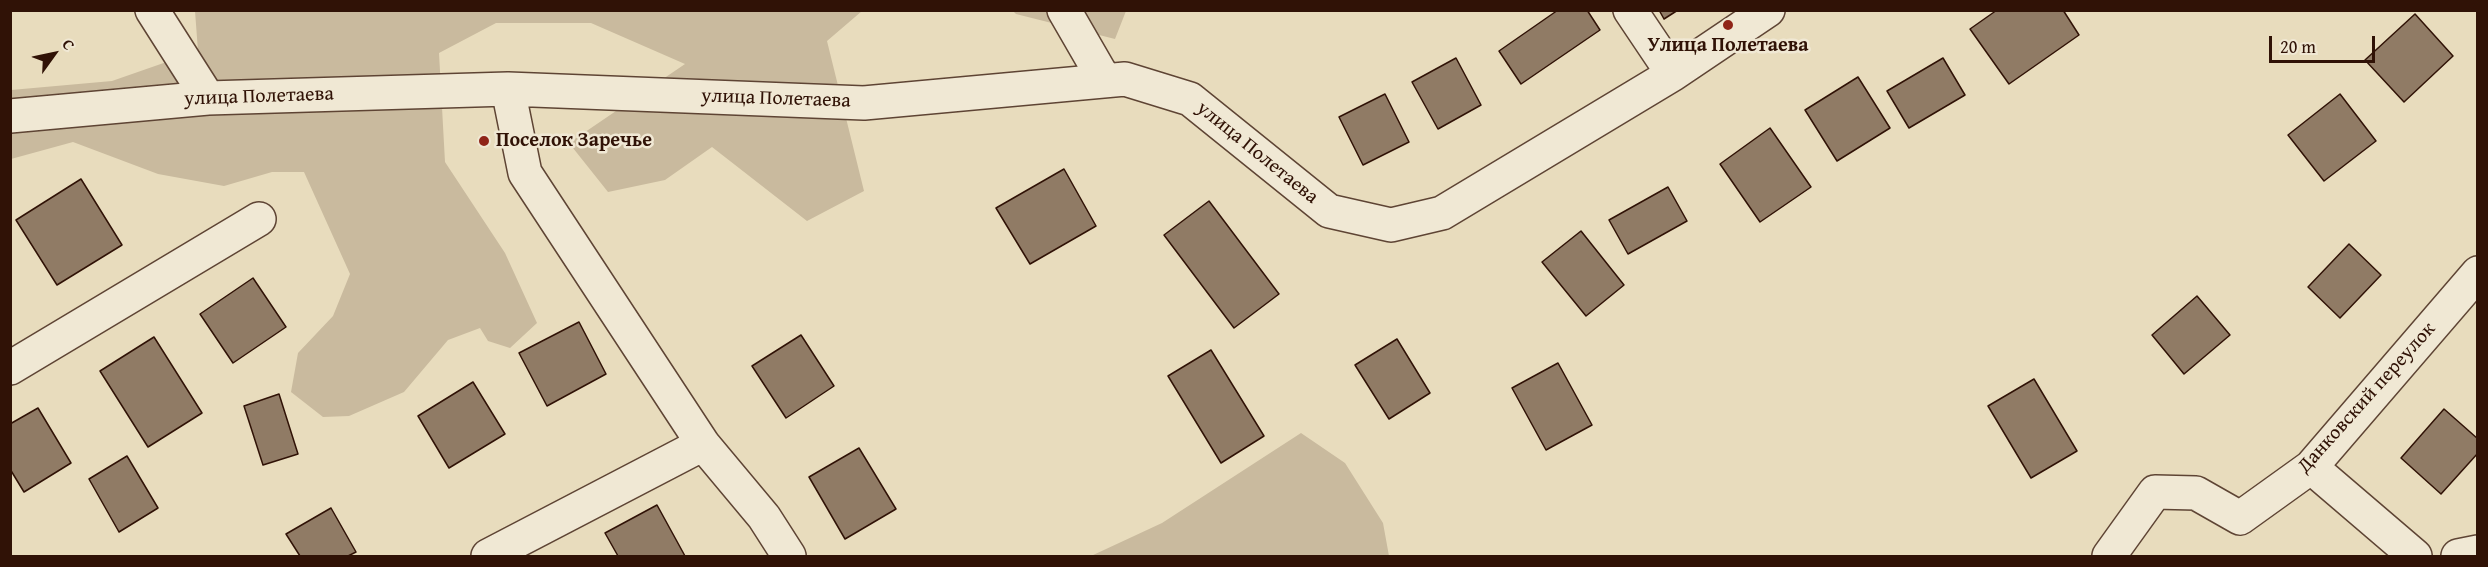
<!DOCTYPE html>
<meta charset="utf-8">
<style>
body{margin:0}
#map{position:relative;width:2488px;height:567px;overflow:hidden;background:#e8dcbd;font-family:"Gentium Book Plus",serif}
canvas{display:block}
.frame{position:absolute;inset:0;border:12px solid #301206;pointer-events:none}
.north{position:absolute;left:24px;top:24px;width:60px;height:60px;-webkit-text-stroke:4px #f0e8d4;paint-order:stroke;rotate:57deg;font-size:16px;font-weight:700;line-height:24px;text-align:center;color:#301206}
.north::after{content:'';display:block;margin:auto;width:21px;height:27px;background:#301206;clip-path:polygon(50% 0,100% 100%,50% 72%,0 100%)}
.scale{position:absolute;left:2269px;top:36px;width:106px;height:27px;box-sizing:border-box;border:3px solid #301206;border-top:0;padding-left:8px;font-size:18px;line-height:21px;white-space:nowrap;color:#301206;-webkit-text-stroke:4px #f0e8d4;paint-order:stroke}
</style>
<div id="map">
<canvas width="2488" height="567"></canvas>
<div class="frame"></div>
<div class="north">С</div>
<div class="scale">20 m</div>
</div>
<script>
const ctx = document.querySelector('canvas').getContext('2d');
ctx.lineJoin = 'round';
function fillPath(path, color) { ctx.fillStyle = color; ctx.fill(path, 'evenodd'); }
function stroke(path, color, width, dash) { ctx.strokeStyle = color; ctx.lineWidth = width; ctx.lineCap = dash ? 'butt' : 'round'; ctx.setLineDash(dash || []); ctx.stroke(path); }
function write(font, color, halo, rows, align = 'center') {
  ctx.font = font + ' "Gentium Book Plus",serif'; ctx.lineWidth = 5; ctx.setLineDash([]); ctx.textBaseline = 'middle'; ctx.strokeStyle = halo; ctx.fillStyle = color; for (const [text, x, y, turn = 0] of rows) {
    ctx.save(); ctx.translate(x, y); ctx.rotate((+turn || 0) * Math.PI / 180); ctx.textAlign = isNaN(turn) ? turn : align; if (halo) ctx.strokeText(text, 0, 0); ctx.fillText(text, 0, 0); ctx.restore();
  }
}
const green = new Path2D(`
 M195,11H862L827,41L864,191L807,221L712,147L665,180L608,192L569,143L685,64L591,23H496L439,53L445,162L505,253L537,323L510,348L488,341L480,328L448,340L404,392L349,416L323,417L291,392L298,353L333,316L350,274L304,172H272L224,186L158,174L73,142L11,159V90L112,81L198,51Z
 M1013,11H1126L1115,39L1016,14Z
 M1301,433L1345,463L1383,523L1389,556H1091L1162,523Z`);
const building = new Path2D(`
 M1558,10H1587L1600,30L1521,84L1499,51Z
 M1659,10H1678L1664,19Z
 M1997,10H2063L2079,35L2009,84L1970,29Z
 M2415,14L2453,56L2404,102L2365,60Z
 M1456,58L1481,105L1438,129L1412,82Z
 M1943,58L1965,95L1909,128L1887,91Z
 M1858,77L1890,128L1837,161L1805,110Z
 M1385,94L1409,142L1363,165L1339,117Z
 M2340,94L2376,141L2324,181L2288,135Z
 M1770,128L1811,187L1760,222L1720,164Z
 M1064,169L1096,226L1030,264L996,208Z
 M81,179L122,245L57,285L16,220Z
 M1668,187L1687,221L1628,254L1609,220Z
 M1209,201L1279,294L1234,328L1164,235Z
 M1581,231L1624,285L1586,316L1542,262Z
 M2349,244L2381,275L2340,318L2308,287Z
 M253,278L286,327L233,363L200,314Z
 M2197,296L2230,335L2184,374L2152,335Z
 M579,322L606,374L547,406L519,353Z
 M801,335L834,386L786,418L752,366Z
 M154,337L202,413L148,447L100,371Z
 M1397,339L1430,393L1389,419L1355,365Z
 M1211,350L1264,436L1221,463L1168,376Z
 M1558,363L1592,425L1546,450L1512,388Z
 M2034,379L2077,451L2031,478L1988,406Z
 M473,382L505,434L449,468L418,416Z
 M279,394L298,454L263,465L244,406Z
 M38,408L71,463L24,492L10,469V424Z
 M2444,409L2478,439V453L2441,494L2401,458Z
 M859,448L896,509L845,539L809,477Z
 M127,456L158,508L119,532L89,479Z
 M657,505L685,556H618L605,533Z
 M331,508L356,552L348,556H300L286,534Z`);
const minor = new Path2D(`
 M152,10L208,98
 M1064,10L1105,81
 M1630,10L1673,74
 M508,89L525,173L703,444L764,517L789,556
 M10,116L208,98L508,89L864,103L1125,79L1190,99L1329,211L1391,225L1442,213L1673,74L1768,10
 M10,368L259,219
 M2311,467L2415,556
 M488,556L703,444
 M2109,556L2155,492L2196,493L2240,518L2311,467L2478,273
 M2458,556L2478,552`);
const markers = [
 [1728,25,6,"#8f2418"],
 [484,141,6,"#8f2418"]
];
const poiNames = [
 ["Улица Полетаева",1728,46],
 ["Поселок Заречье",496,141,"left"]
];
const streetNames = [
 ["улица Полетаева",259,97,-2],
 ["улица Полетаева",776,99,2],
 ["улица Полетаева",1257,153,39],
 ["Данковский переулок",2367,398,-48]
];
fillPath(green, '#c9ba9e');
fillPath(building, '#907b65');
stroke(building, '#301206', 1.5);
stroke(minor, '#5e4434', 36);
stroke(minor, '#f0e8d4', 33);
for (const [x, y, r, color] of markers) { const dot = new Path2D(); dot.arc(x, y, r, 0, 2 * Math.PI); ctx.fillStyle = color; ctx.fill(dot); stroke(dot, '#f0e8d4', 2); }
write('bold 20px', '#301206', '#f0e8d4', poiNames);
write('20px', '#301206', '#f0e8d4', streetNames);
</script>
